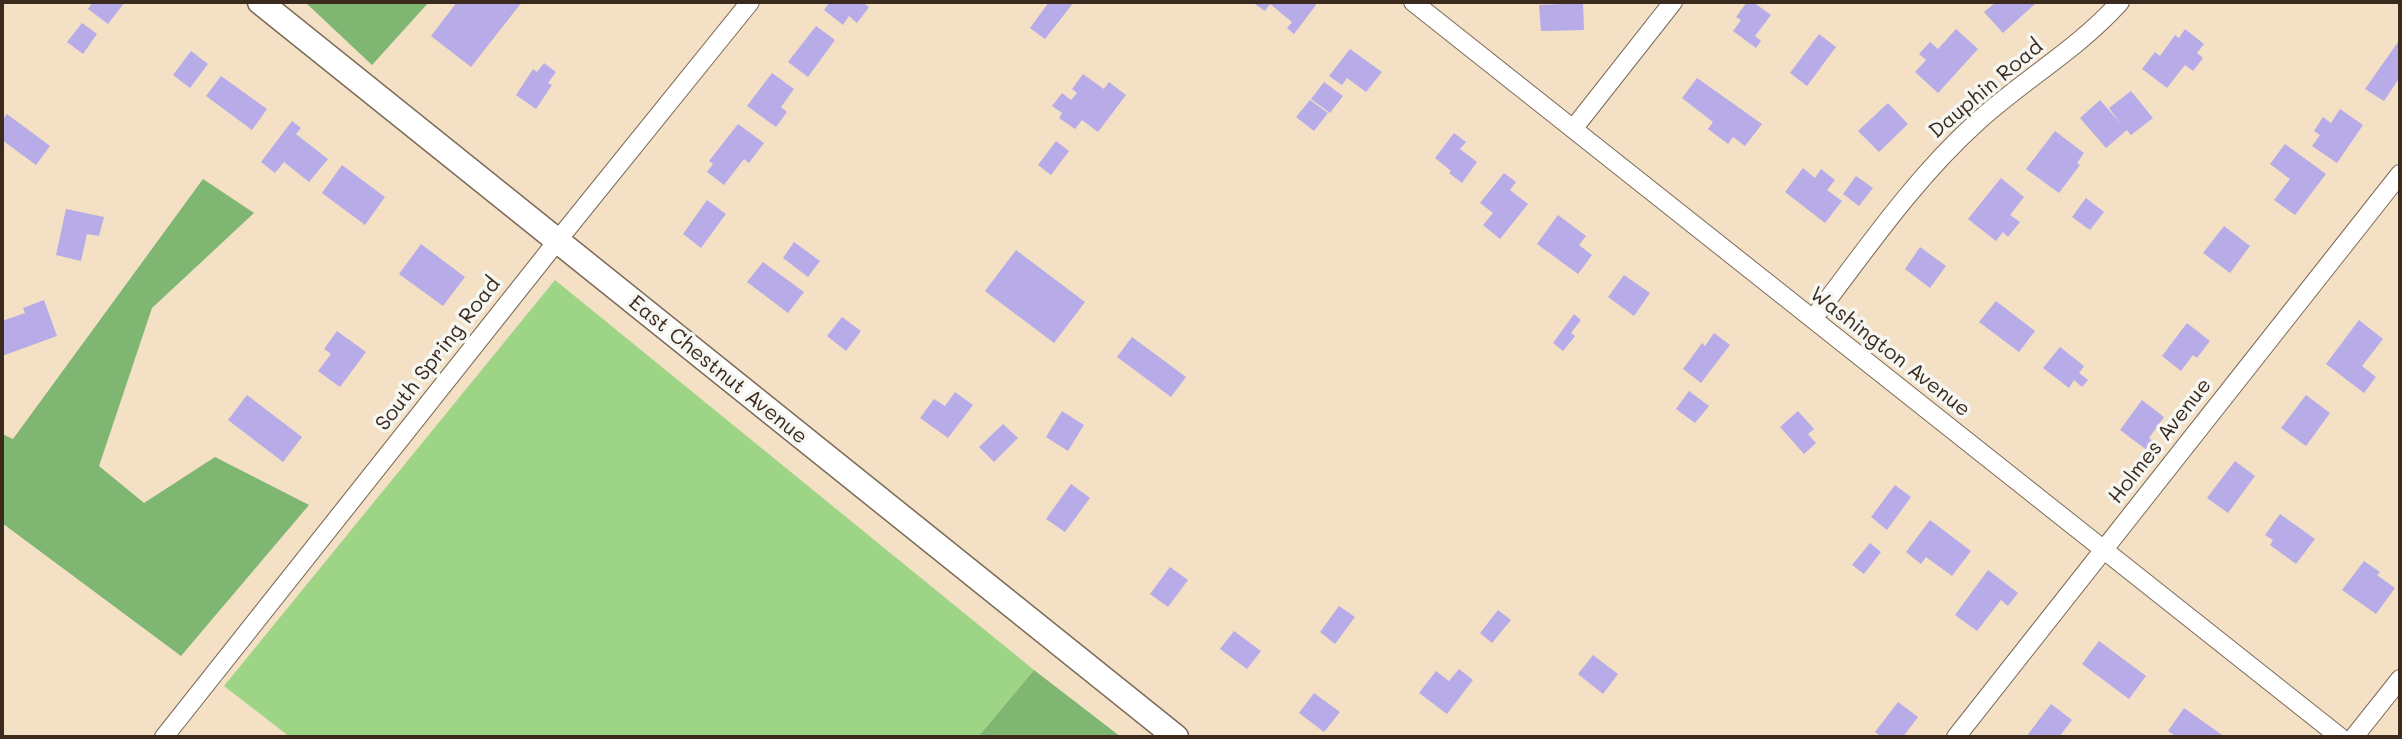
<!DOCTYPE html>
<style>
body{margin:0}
#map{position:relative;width:2402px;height:739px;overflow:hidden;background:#f3e0c5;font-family:Mali,sans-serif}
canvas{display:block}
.frame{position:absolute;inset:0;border:4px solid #3b2a1e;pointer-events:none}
</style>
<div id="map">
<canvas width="2402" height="739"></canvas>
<div class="frame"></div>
</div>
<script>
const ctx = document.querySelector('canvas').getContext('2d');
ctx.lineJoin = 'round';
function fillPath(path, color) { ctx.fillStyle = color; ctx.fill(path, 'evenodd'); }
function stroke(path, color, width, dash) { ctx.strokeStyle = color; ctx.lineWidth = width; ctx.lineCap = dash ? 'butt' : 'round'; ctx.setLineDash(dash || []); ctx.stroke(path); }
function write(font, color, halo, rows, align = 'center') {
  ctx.font = font + ' Mali,sans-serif'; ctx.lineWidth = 7; ctx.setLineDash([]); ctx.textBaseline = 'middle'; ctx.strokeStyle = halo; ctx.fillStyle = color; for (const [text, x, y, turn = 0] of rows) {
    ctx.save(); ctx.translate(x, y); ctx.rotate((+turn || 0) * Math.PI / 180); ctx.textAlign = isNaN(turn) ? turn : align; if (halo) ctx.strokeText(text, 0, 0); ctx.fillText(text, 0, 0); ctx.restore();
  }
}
const green = new Path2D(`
 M555,280L1034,670L978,737H290L224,686Z`);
const forest = new Path2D(`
 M305,2H429L372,65Z
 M203,179L254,213L152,308L99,466L144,503L215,457L309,505L181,656L2,523V434L13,439Z
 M1034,670L1121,737H978Z`);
const building = new Path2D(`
 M93,2H125L108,24L88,9Z
 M457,2H522L471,67L431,36Z
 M830,2H862L869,7L857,23L849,16L843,25L824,10Z
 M1049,2H1074L1045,39L1030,28Z
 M1252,2H1312L1316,5L1294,34L1287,28L1292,22L1270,4L1265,11Z
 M1747,2H1753L1771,15L1755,36L1761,41L1756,48L1733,31L1741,20L1736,17Z
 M1996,2H2037L2003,33L1984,12Z
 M1583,3L1584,30L1541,31L1539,5Z
 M82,23L97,34L83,54L67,42Z
 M816,26L835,40L808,77L788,62Z
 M1956,29L1978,49L1938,93L1915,72L1926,60L1919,54L1930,42L1938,49Z
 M2185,29L2204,44L2197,53L2203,58L2193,71L2185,65L2167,88L2142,69L2155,52L2160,56L2175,35L2179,38Z
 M1819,34L1836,47L1807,86L1790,73Z
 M2398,42L2400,43V77L2384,101L2365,89Z
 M1350,49L1382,72L1366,92L1347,78L1342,85L1329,76Z
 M191,51L208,64L190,88L173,75Z
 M544,63L556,72L548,83L552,85L536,109L516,95L533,69L537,72Z
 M772,73L794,89L781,107L787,112L776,127L747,106Z
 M1083,74L1104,89L1109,82L1126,95L1098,132L1082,120L1075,129L1059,118L1062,113L1052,106L1062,93L1071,100L1077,93L1072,89Z
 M221,76L267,109L252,130L206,96Z
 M1697,78L1762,124L1745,146L1733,137L1728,144L1708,129L1713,122L1682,98Z
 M1324,82L1343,96L1330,113L1311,99Z
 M2131,91L2153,118L2131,135L2127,130L2106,148L2080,118L2100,100L2121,124L2109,108Z
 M1310,100L1328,113L1314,131L1296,117Z
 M1888,103L1908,124L1879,152L1858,131Z
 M2340,109L2363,125L2337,163L2312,146L2320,135L2314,131L2323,117L2331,123Z
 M7,114L50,146L36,165L2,140V120Z
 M292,121L301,128L296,134L328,159L309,182L284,162L275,173L261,162Z
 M738,124L764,143L749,163L744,159L724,185L707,172L713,164L709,161Z
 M2055,131L2084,153L2077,163L2080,165L2059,193L2026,169Z
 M1454,133L1466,142L1460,149L1477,162L1462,183L1449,173L1451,171L1435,158Z
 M1056,141L1069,151L1051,175L1038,165Z
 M2285,144L2326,174L2295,215L2274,200L2290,179L2270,164Z
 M342,165L385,197L365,225L322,193Z
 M1803,168L1815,178L1821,169L1835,180L1827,190L1842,201L1825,223L1785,192Z
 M1504,173L1516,182L1510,190L1528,204L1500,239L1483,225L1493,213L1480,203Z
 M1856,176L1873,188L1859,206L1843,194Z
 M2001,178L2024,197L2010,215L2020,222L2008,237L2003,232L1996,241L1968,219Z
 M2086,198L2104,212L2090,230L2072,217Z
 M707,200L726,214L701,248L683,234Z
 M66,209L104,217L99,236L87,234L81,261L56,255Z
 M1558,215L1586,236L1579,245L1592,255L1578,274L1537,244Z
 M2224,226L2250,246L2230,273L2203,253Z
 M794,242L820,261L808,277L783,258Z
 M421,244L465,277L443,306L399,274Z
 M1920,247L1946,266L1930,288L1905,269Z
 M1016,250L1085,302L1054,343L985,291Z
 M763,262L804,292L788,313L747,282Z
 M1624,275L1650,293L1634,316L1608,297Z
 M44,300L57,336L2,356V321L25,313L23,308Z
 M1996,301L2035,331L2019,352L1979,322Z
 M1574,314L1581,320L1571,333L1575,336L1563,351L1553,343Z
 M842,317L861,331L846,351L827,336Z
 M2359,320L2383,339L2362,366L2376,377L2364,393L2326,364Z
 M2187,323L2210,341L2197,358L2193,355L2181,371L2162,356Z
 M337,331L366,352L340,387L318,371L331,354L324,349Z
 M1714,333L1730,345L1701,383L1683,369L1702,343L1705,346Z
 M1132,337L1186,377L1171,397L1117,357Z
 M2060,347L2084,366L2079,373L2088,380L2082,387L2074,380L2069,388L2043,368Z
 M1689,391L1709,406L1695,423L1676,409Z
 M955,392L973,405L948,438L920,418L934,399L945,406Z
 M247,395L302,437L283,462L228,420Z
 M2306,395L2330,413L2306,446L2281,428Z
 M2142,400L2164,417L2149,438L2154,442L2148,451L2120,430Z
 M1062,411L1084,425L1068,451L1046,437Z
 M1798,411L1814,429L1808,434L1816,443L1804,454L1780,427Z
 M1003,424L1018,438L994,462L979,447Z
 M2235,461L2255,476L2228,513L2207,498Z
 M1071,484L1090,498L1065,532L1046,519Z
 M1895,485L1911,497L1887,530L1871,517Z
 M2280,514L2315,539L2296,564L2270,545L2273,540L2265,535Z
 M1930,520L1971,551L1952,576L1926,557L1921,564L1906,552Z
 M1870,543L1881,552L1864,574L1852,565Z
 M2364,561L2380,572L2377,575L2395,588L2376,614L2342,590Z
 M1170,567L1188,580L1168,607L1150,594Z
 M1988,570L2018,593L2008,606L2001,600L1977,631L1955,615Z
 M1339,606L1355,617L1335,644L1320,632Z
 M1498,610L1511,620L1492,643L1480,633Z
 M1234,631L1261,651L1247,669L1220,649Z
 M2099,641L2146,676L2129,699L2082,664Z
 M1593,655L1618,674L1603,694L1578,674Z
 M1459,669L1473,680L1447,714L1419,693L1436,671L1449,681Z
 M1314,693L1340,712L1324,732L1299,713Z
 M1898,702L1918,717L1903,737H1882L1875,732Z
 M2051,704L2072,720L2059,737H2026Z
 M2184,708L2225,737H2177L2168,731Z`);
const street = new Path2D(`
 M1413,2L2340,737
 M1573,129L1673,2
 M1813,319C1865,251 1913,180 1977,122C2023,80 2078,49 2120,2
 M164,737L558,240L750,2
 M1956,737L2400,174
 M2354,737L2400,679`);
const secondary = new Path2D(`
 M260,2L1176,737`);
const streetNames = [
 ["Dauphin Road",1986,89,-40],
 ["Washington Avenue",1890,352,38],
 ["South Spring Road",438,354,-52],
 ["East Chestnut Avenue",718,370,39],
 ["Holmes Avenue",2160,441,-52]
];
fillPath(green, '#9ed485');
fillPath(forest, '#7eb672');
fillPath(building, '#b7ace8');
stroke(street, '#7b6a58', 20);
stroke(secondary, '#7b6a58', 27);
stroke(street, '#fff', 18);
stroke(secondary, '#fff', 24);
write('21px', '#3b2a1e', '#f6f6f2', streetNames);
</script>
